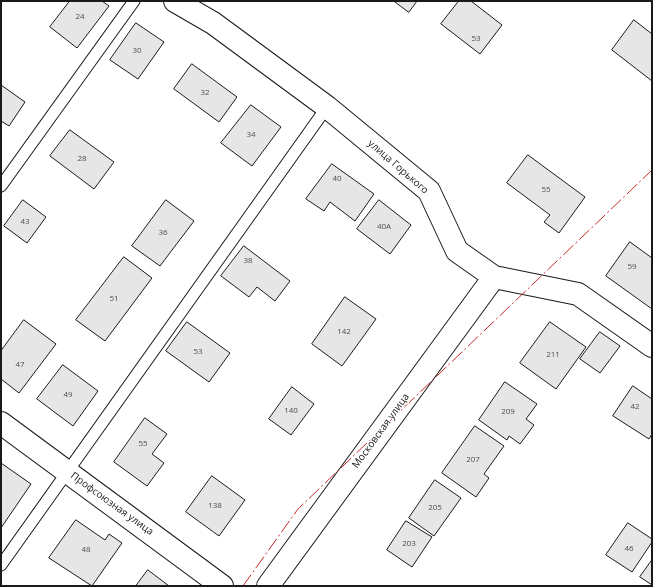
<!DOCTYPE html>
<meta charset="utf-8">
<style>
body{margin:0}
#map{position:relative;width:653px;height:587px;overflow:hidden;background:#fff;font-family:"Open Sans",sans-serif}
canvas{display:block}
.frame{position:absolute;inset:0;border:2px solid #1a1a1a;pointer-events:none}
</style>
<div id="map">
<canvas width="653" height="587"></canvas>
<div class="frame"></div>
</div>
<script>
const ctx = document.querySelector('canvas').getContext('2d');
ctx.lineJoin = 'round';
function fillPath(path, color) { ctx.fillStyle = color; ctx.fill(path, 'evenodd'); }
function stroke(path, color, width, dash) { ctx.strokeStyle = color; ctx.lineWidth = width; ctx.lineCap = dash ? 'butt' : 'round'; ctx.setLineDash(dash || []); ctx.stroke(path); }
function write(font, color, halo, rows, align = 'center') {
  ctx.font = font + ' "Open Sans",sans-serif'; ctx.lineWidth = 3; ctx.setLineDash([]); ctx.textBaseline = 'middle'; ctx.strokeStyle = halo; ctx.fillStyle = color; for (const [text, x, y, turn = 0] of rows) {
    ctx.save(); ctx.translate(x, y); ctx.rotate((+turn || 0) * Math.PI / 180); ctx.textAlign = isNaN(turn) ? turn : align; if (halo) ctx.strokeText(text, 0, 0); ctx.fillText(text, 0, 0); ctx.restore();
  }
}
const building = new Path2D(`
 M70,1H102L109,6L77,48L50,27Z
 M394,1H417L409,12Z
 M459,1H471L502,25L480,54L441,24Z
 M634,20L652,34V81L612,50Z
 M136,23L164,42L138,79L110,60Z
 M192,64L237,97L219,122L174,89Z
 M1,85L25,102L9,126L1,121Z
 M251,105L281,127L252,166L221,143Z
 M70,130L114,162L94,189L50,156Z
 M528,155L585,197L559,233L544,222L550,215L507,183Z
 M332,164L374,194L355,221L330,202L324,211L306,199Z
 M23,200L46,217L27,243L4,226Z
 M166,200L194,221L160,266L132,246Z
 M379,200L411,225L390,254L357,229Z
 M630,242L652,258V309L606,276Z
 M244,246L290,281L275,301L257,287L249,297L221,276Z
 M124,257L152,278L105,341L76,320Z
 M345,297L376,319L342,366L312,344Z
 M24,320L56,344L19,393L1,379V351Z
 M187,322L230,353L209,382L166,351Z
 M550,322L586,347L556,389L520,363Z
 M600,332L620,346L600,373L580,359Z
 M63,365L98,391L73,426L37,399Z
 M505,382L537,404L526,419L534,425L520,444L509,436L507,440L479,420Z
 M633,386L652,399V434L649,439L613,416Z
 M292,387L314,404L291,435L269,419Z
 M145,418L167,434L152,454L164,463L147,486L114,462Z
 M475,426L504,446L484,474L489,478L476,497L442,473Z
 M1,463L31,484L1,528Z
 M212,476L245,500L219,536L186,512Z
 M435,480L461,498L434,536L409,518Z
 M76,520L105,540L109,534L122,543L92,586L49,558Z
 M406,521L432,537L412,567L387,550Z
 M628,523L652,539V542L632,572L606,555Z
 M652,560V585L640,577Z
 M148,570L169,586H136Z`);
const lane = new Path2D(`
 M1,186L134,1
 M1,565L327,107`);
const street = new Path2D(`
 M175,1L213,23L327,107L429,191L457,251L494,277L578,294L652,346
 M1,423L222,586
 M268,586L494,277`);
const power = new Path2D(`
 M243,586L298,509L652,170`);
const numberNames = [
 ["24",80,17],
 ["53",476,39],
 ["30",137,51],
 ["32",205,93],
 ["34",251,135],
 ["28",82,159],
 ["40",337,179],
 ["55",546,190],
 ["43",25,222],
 ["40А",384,227],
 ["36",163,233],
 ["38",248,261],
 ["59",632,267],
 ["51",114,299],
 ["142",344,332],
 ["53",198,352],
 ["211",553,355],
 ["47",20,365],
 ["49",68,395],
 ["42",635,407],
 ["140",291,411],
 ["209",508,412],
 ["55",143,444],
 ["207",473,460],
 ["138",215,506],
 ["205",435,508],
 ["203",409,544],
 ["46",629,549],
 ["48",86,550]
];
const streetNames = [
 ["улица Горького",398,167,41],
 ["Московская улица",381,431,-54],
 ["Профсоюзная улица",112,504,36]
];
fillPath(building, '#e6e6e6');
stroke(building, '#1a1a1a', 1);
stroke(lane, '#1a1a1a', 13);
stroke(street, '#1a1a1a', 24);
stroke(lane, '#fff', 11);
stroke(street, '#fff', 22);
stroke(power, '#c62828', 1, [14, 3, 2, 3]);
write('8px', '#4d4d4d', null, numberNames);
write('10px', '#1a1a1a', '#fff', streetNames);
</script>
